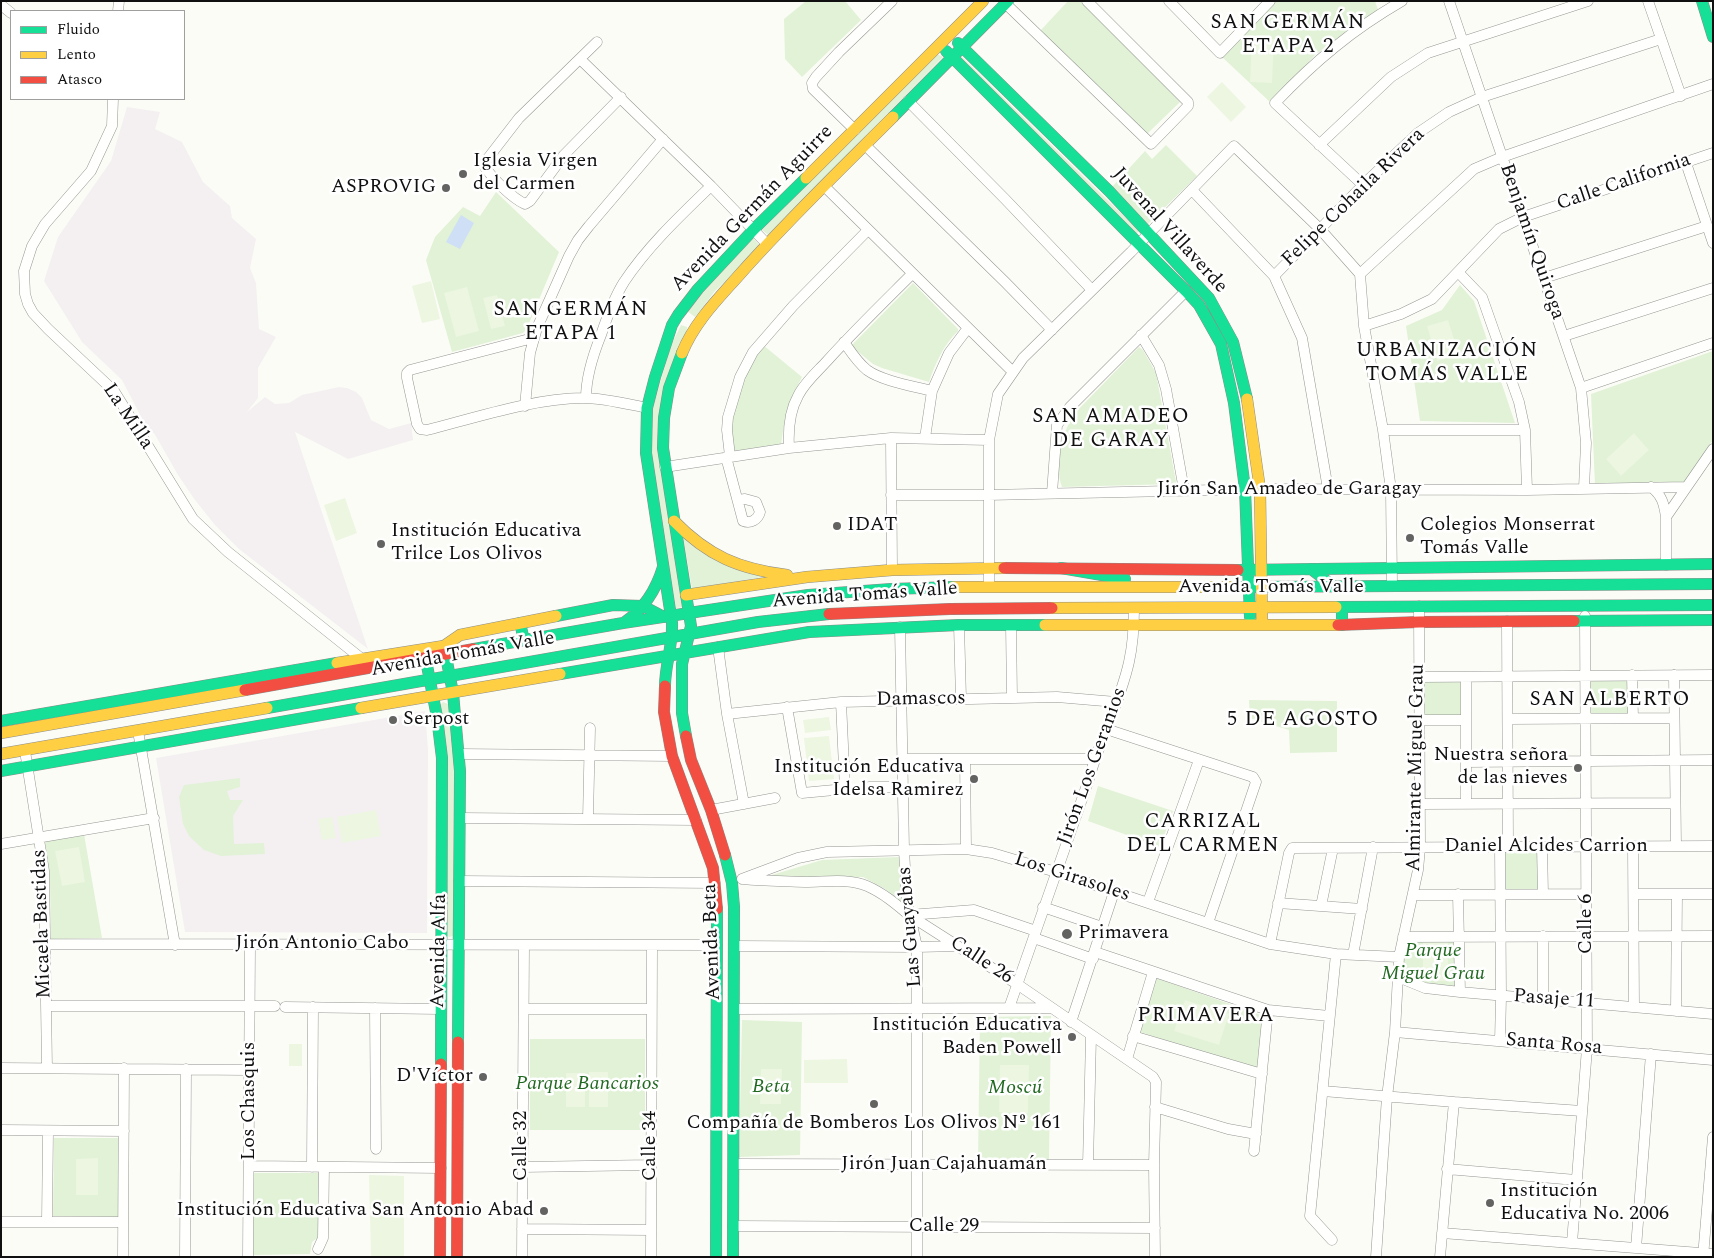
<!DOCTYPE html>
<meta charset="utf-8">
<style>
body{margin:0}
#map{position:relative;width:1714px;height:1258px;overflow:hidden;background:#fcfcf7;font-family:Spectral,serif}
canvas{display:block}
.frame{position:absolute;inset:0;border:2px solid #101010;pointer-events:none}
.legend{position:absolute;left:10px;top:10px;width:175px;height:90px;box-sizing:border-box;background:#fff;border:1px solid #9f9f9f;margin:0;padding:6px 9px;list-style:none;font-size:15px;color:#101010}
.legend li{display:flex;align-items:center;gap:10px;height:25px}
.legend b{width:25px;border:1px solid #9f9f9f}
</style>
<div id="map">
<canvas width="1714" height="1258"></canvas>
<div class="frame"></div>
<ul class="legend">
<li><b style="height:6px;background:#16e098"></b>Fluido</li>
<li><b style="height:6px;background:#ffcf43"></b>Lento</li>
<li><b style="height:6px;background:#f24e42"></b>Atasco</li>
</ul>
</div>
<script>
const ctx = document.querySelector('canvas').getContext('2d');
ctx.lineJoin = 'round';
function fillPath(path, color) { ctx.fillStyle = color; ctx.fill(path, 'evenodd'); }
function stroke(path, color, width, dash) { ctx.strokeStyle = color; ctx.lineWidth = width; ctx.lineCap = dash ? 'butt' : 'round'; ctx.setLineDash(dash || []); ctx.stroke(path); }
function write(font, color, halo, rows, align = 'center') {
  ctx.font = font + ' Spectral,serif'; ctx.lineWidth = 5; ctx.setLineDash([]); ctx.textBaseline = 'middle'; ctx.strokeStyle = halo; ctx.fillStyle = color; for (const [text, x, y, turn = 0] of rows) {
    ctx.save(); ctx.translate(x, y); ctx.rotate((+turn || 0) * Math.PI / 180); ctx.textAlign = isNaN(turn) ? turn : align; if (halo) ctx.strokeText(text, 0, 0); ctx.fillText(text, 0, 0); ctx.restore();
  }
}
const industrial = new Path2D(`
 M127,107L160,112L155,129L182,142L203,182L230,206L232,218L256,239L250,268L256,283L259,329L276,337L258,368V398L247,412L265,397L275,404L289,403L302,395L339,387L347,388L356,392L362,398L371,420L389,429L411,423L413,440L348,459L295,432L368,649L239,549L215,525L195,500L178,475L154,433L149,432L122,380L82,342L44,281L58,237L111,161Z
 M425,711L428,749L427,933L185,932L156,758Z`);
const green = new Path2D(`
 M806,1H845L861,20L802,77L785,59L784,19Z
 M1068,1H1083L1180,102L1147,134L1040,31Z
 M1274,1H1375L1378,10L1315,55L1271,103L1221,56Z
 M937,54L943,57L768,235L762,230Z
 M961,56L1139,231L1136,234L957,60Z
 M1166,145L1197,176L1148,224L1112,187L1145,151L1152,159Z
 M496,192L559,252L527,328L523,333L452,352L426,260L435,237L463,207L480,216Z
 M753,238L761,247L715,291L695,317L687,311L708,286Z
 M913,283L958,329V331C944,344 935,364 929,382L882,368L873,364L851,346Z
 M1460,285L1474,301L1515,423L1420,421L1406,326L1442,310Z
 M681,325L687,327V329L661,409L684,607L676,608L651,461L653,408L671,345Z
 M763,345L802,377C789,403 784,418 781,447L730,454L731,418L748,365Z
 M1139,347L1143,350L1156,373L1176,482L1175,484L1062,487C1054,465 1062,435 1073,415Z
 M1713,351V440L1684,482L1595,485L1591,394Z
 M683,536L768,576L692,589Z
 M1591,678L1628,679V715H1591Z
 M1461,680V716H1425V681Z
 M1249,700L1337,701V752L1290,753L1289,730L1250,718Z
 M443,702L448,704L454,736L453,936L449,937L446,935L440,705Z
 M240,778V787L227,791L230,800H243L233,816L234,844L264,843L265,854L221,856L204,850L189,836L183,824L179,797L184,785Z
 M1098,786L1173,811L1160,847L1088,821Z
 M84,834L102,938L51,939L50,885L45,841Z
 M1503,852L1538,853V890L1504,891Z
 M899,857L902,903L885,889L863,877H765L822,860Z
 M1405,939L1456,940L1455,990L1432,988L1401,976Z
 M1156,978L1264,1016L1258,1068L1233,1063L1140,1032Z
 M1051,1016L1049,1161H978L980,1017Z
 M742,1020L802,1022L800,1155L739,1157Z
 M530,1039H645V1130H530Z
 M54,1138H119L118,1217L53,1216Z
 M254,1173H321L320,1236L312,1242L310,1254L253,1255Z`);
const pitch = new Path2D(`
 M1252,38L1274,39L1272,83L1250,82Z
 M1222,82L1246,107L1231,122L1207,97Z
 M431,281L440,319L422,323L412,286Z
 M467,287L479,331L456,337L444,293Z
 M497,295L505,326L491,329L483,298Z
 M1448,320L1459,355L1437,361L1427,326Z
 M1634,433L1649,450L1621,476L1606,459Z
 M345,498L357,533L336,541L324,505Z
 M829,717L831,730L805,733L803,720Z
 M829,736L834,779L809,781L804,738Z
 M376,810L381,836L342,843L337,817Z
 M332,817L336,838L322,840L318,819Z
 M79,847L85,882L62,886L55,851Z
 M1423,941H1448V981H1423Z
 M1185,1000L1229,1014L1219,1045L1174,1031Z
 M289,1044H302V1066H289Z
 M847,1059L848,1083H804V1060Z
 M1000,1065H1029L1028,1113L999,1112Z
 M761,1069H782L781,1104H760Z
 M589,1072H608V1107H589Z
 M566,1073H585V1107H566Z
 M98,1158V1195H76V1159Z
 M369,1175L404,1176V1257H371Z`);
const water = new Path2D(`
 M461,215L474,223L460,249L446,242Z`);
const street = new Path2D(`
 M1169,1L1220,53L1270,1
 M1449,1L1581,388L1586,443L1584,488
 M1648,1L1681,96
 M1006,4L1151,144L1188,106V102L1087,1
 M1,5L11,13
 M118,11L119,1
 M597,42L519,118L485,162V167C493,179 512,198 525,204L530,201L564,155L621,97
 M580,59L711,186L767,244
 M113,99L112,126L91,171L45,224L32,246L24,271L25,294L28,304L33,313L48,329L114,391L193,519L228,552L362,659L363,663
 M908,101L1005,199L1092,290
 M855,130L813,89L812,83L816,77L839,52L892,1
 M865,145L1005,282L1052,330
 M1319,145L1391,77L1428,53L1588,1
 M1686,163L1713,243
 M1363,185L1275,103C1315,61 1352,30 1402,1
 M824,186L1013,372
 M1192,190L1274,276L1302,338L1328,489
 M1458,272L1482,297L1519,402L1525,430L1527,490
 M1360,274L1474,169L1502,157L1713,84
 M1274,276L1366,182L1418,133L1449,112L1482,97L1661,39
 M1544,278L1707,226
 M1364,326L1401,314L1432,299L1499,229L1523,217L1713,153
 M1141,335L1159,365L1166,389L1184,490
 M1564,336L1713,288
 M533,338L410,370L407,373V378L417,424L420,429L427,430C474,418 535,398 583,398C604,398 627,404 647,408
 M844,342C851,352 857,362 867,370C882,381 913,386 932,391
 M1581,388L1713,343
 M586,398C586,376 593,355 601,335C607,317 614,298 624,282C648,246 680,216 711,186
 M525,406L530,353L537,328L569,256L578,240L589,226L663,139
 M1383,430H1525
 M891,438L892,570
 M925,438L932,391L949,353L968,328
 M789,448C788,430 789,412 798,396C804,383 817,372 827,361C854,331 884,302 912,274
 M730,456L727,430L728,417L740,377L753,352L793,306L868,230
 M726,457L743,521C750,524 758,520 760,512L756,502L745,499L738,500
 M665,467L789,448L891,438L989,440
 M1651,487C1662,495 1664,504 1666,517
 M1052,493L1057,425L1070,407L1186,291
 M891,495H988L1260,489L1527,490L1686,487
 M1666,565V517L1713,449
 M989,586V440L998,394L1023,358L1131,252L1234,146L1320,229L1360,274L1364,326L1383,430L1391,490L1392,585
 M1507,621L1508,846
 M959,625L961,699
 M1011,625L1012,698
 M900,627L904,850L907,902L917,947V1257
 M718,647L727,714L744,804
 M1632,675L1633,718
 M1674,675L1676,846
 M1419,677L1713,675
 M1466,677V804
 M787,707L802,793L845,789L841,702
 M727,714L841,702L1057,697L1116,702
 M1508,719L1674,718
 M1419,720H1466
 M1106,729L1253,777L1256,782L1208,923
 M138,731L175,945
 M25,751L44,871L47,1068
 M459,754L672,756
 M902,759H1094
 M965,759L966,849
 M1466,762L1713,760
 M869,787H903
 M1420,804L1675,803
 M711,810L775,798
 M460,818L696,820
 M588,819L590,728
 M1,844L154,818
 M1542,846L1543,894
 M1633,846L1634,1007
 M742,879L798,858L827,852L966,849L992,853L1056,872L1270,944L1336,954L1399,957
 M743,879C764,881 785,881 805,882C825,882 849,878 867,886C883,893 896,904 909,915L1017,984L1153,1077L1156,1082L1154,1165L1155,1257
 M459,881L715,883
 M1458,894L1460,992
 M1634,894H1713
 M1413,895L1586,894
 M1148,902L1199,760
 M1278,903L1362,909
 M1321,906L1333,848
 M1043,907L1102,927
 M909,915L974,910L1036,931
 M1543,936V999
 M1403,937L1713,936
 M1034,938L1093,959
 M46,944L717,945
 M1270,944L1289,853L1292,848L1713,846
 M735,946L917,947L957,946
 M1095,952L1268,1010L1329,1016
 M1353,955L1373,847
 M1398,977L1425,988L1460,992L1713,1014
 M46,1006H275
 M285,1007L440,1009
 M375,1008L376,1149
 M1009,1008L1088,782C1099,741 1120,703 1129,662C1133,644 1134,625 1134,608
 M524,1009H651
 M734,1009L1052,1008
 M1676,1011L1677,894
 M1071,1022L1114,892
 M1395,1032L1713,1060
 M1133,1036L1262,1074
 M1500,1041L1501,997L1500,846
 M1127,1059L1153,972
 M1,1068L249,1070
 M1323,1091L1454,1102L1582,1111
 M1155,1107L1228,1129L1256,1134
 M1,1130L124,1131
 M1254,1151L1268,1010
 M734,1164L1154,1165
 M1088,1165L1091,1036
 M250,1166L441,1168
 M312,1167L313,1007
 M522,1167L651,1165
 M1447,1169L1576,1180
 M1,1222H123
 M47,1222L48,1131
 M733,1226L1155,1228
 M522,1229L651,1230
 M1442,1233L1713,1254
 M1332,1240L1310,1216L1336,954
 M1572,1243L1587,1048L1585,616
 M1636,1248L1651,1054
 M318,1249L323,1238L324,1167
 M123,1257L124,1068
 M185,1257L186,1069
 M248,1257L250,945
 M522,1257L524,945
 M651,1257L652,945
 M1376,1257L1387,1097L1395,1032L1399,957L1418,870L1420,848L1419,606
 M1440,1257L1454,1102
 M1703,1257L1713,1137`);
const fast = new Path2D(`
 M1702,1L1713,37
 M958,43L1109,191L1209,298L1233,342L1247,399
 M946,51L1186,291L1199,305L1221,344L1234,403L1245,489L1250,617
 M893,117L1008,1
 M682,353L669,388L664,418L663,448L691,626L682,664V713L686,736
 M1061,568L1125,579
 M1311,569L1332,585
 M1238,570L1713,564
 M1240,587L1713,584
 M1336,607L1713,605
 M1342,607V625
 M556,616L613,605L643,606L664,617
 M1574,621L1713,620
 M625,622C645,608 656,590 663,567
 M520,623L524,640
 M444,646L453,693L460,771L458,1042
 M474,649L623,623L808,595L891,589L953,587
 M424,650L437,717L442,758L441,1064
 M560,674L809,632L959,625H1045
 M665,686C665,665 673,645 672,623L646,453L647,408L655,377L672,325L678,315L698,289L754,229L806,178
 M267,708L758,622L829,614
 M1,721L337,663
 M1,771L361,708
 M725,855L732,883L734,907L733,1257
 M716,1257L717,909`);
const slow = new Path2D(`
 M806,178L983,1
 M682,353C695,321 719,298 741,273C789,219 842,168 893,117
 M1247,399L1260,489L1262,625
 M674,521C708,556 739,569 787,575
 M953,587H1240
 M686,595L807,577L892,570L1004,568
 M1052,608L1336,607
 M1045,625H1338
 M337,663L444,646L460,635L556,616
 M361,708L560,674
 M1,733L245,690
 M1,754L267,708`);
const jam = new Path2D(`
 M1004,568L1238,570
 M829,614L950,609L1052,608
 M1338,625L1419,622L1574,621
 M665,686L664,712L672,756L713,868L717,909
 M245,690L474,649
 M686,736L691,760L711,810L725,855
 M440,1257L441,1064
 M457,1257L458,1042`);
const markers = [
 [463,174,5,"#636361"],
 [446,188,5,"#636361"],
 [837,526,5,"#636361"],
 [1410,538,5,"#636361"],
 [381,544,5,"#636361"],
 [393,720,5,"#636361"],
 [1578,768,5,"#636361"],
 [974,779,5,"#636361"],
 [1067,934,6,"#636361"],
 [1072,1037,5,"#636361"],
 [483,1077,5,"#636361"],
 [874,1104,5,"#636361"],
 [1490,1203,5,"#636361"],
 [544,1211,5,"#636361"]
];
const poiNames = [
 ["Iglesia Virgen",473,162],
 ["del Carmen",473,185],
 ["ASPROVIG",436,188,"right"],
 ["IDAT",847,526],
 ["Colegios Monserrat",1420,526],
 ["Tomás Valle",1420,549],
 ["Institución Educativa",391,532],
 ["Trilce Los Olivos",391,555],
 ["Serpost",403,720],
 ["Nuestra señora",1568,756,"right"],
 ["de las nieves",1568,779,"right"],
 ["Institución Educativa",964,768,"right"],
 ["Idelsa Ramirez",964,791,"right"],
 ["Primavera",1078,934],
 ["Institución Educativa",1062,1026,"right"],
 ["Baden Powell",1062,1049,"right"],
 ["D'Víctor",473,1077,"right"],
 ["Compañía de Bomberos Los Olivos Nº 161",874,1124,"center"],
 ["Institución",1500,1192],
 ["Educativa No. 2006",1500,1215],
 ["Institución Educativa San Antonio Abad",534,1211,"right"]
];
const streetNames = [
 ["Calle California",1624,183,-19],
 ["Felipe Cohaila Rivera",1354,198,-44],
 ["Avenida Germán Aguirre",753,209,-46],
 ["Juvenal Villaverde",1169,231,48],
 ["Benjamín Quiroga",1531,242,71],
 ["La Milla",127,417,56],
 ["Jirón San Amadeo de Garagay",1289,490],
 ["Avenida Tomás Valle",1271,588],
 ["Avenida Tomás Valle",865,596,-4],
 ["Avenida Tomás Valle",463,655,-10],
 ["Damascos",921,700,-1],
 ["Jirón Los Geranios",1093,767,-70],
 ["Almirante Miguel Grau",1417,768,-89],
 ["Daniel Alcides Carrion",1546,847],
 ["Los Girasoles",1072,878,18],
 ["Micaela Bastidas",43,924,-92],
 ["Calle 6",1587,924,-90],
 ["Las Guayabas",911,927,-95],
 ["Avenida Beta",713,942,-92],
 ["Jirón Antonio Cabo",322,944],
 ["Avenida Alfa",440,951,-89],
 ["Calle 26",981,961,33],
 ["Pasaje 11",1554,1000,4],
 ["Santa Rosa",1554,1045,5],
 ["Los Chasquis",250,1101,-90],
 ["Calle 32",522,1146,-90],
 ["Calle 34",651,1146,-90],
 ["Jirón Juan Cajahuamán",944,1165],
 ["Calle 29",944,1227]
];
const parkNames = [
 ["Parque",1433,952],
 ["Miguel Grau",1433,975],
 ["Parque Bancarios",587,1085],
 ["Beta",771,1088],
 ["Moscú",1015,1089]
];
const neighbourhoodNames = [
 ["SAN GERMÁN",1288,24],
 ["ETAPA 2",1288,48],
 ["SAN GERMÁN",571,311],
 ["ETAPA 1",571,335],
 ["URBANIZACIÓN",1447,352],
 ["TOMÁS VALLE",1447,376],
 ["SAN AMADEO",1111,418],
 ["DE GARAY",1111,442],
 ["SAN ALBERTO",1610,701],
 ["5 DE AGOSTO",1303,721],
 ["CARRIZAL",1203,823],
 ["DEL CARMEN",1203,847],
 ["PRIMAVERA",1206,1017]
];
fillPath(industrial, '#f4f0f2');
fillPath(green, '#e1f2d7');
fillPath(pitch, '#ecf6e1');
fillPath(water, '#cedff6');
stroke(street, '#969694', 11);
stroke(fast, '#8d8d8b', 12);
stroke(slow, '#8d8d8b', 12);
stroke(jam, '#8d8d8b', 12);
stroke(street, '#fffffe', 10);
stroke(fast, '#16e098', 11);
stroke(slow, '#ffcf43', 11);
stroke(jam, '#f24e42', 11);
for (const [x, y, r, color] of markers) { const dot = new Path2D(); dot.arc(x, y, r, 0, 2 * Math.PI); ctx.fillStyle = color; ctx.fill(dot); stroke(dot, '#fff', 2); }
write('20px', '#101010', '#fff', poiNames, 'left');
write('20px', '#101010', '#fff', streetNames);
write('italic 20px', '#216821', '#fff', parkNames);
ctx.letterSpacing = '1px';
write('21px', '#101010', '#fff', neighbourhoodNames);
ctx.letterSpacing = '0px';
</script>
